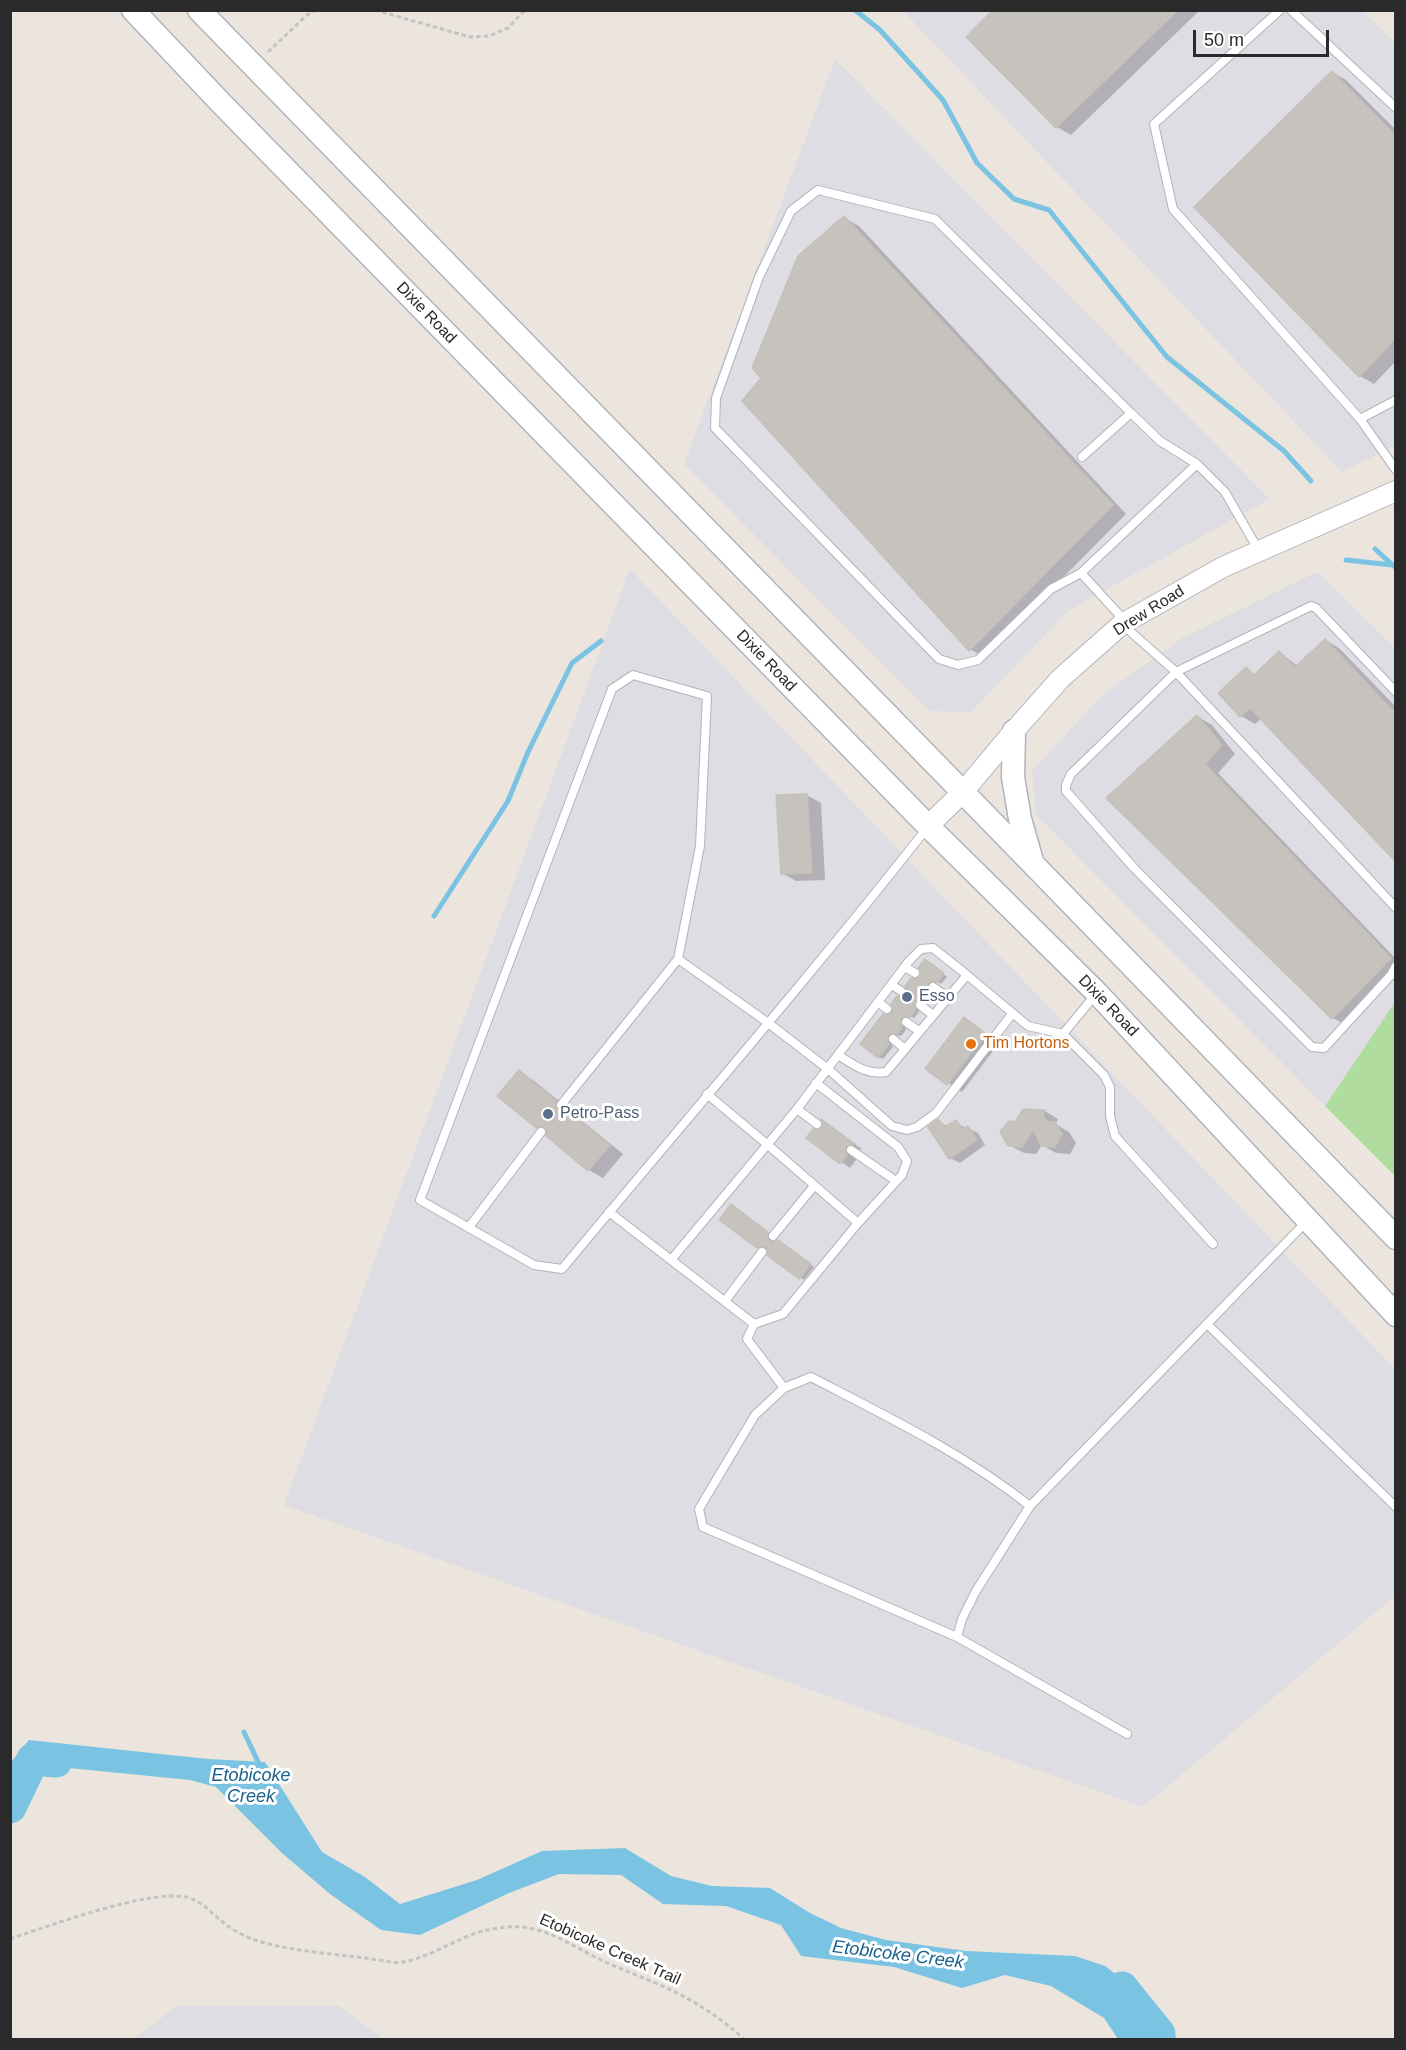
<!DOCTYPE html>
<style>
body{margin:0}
#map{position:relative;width:1406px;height:2050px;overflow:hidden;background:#ebe5dd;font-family:Arial,sans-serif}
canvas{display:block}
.frame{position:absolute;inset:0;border:12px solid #2a2a2a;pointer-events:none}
.scale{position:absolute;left:1193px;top:30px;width:136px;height:27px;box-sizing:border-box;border:3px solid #2a2a2a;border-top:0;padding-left:8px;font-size:18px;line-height:21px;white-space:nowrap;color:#2a2a2a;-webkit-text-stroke:4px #fff;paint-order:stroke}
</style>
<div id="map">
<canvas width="1406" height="2050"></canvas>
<div class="frame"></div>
<div class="scale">50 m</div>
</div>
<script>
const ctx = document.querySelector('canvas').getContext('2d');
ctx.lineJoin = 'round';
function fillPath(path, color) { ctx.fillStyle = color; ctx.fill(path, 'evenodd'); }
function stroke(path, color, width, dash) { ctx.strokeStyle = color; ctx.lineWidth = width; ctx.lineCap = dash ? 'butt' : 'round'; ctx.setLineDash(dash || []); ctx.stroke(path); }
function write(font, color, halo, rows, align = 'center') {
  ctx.font = font + ' Arial,sans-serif'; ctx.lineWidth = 6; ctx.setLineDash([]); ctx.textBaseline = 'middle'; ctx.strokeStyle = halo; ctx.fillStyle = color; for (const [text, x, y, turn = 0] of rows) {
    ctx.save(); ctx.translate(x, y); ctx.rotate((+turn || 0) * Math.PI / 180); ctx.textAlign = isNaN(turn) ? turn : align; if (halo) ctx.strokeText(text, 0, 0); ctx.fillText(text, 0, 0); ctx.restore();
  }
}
const industrial = new Path2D(`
 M903,11H1363L1395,43V446L1342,472Z
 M835,59L1270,499L1069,610L971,712L929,711L684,464Z
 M630,569L1395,1369V1596L1143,1807L284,1505Z
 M1317,572L1395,648V1002L1325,1106L1036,815L1032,770L1105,693L1184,637Z
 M177,2006H339L384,2039H133Z`);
const green = new Path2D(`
 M1395,1002V1176L1325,1106Z`);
const water = new Path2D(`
 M29,1740L208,1759L265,1762L322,1852L365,1877L400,1904L477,1880L542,1851L625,1848L671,1876L712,1886L770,1888L810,1913L841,1928L886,1940L966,1951L1075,1956L1105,1966L1131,1986L1160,2039H1118L1104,2018L1051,1986L1005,1975L962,1988L894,1967L801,1956L781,1925L726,1906L663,1904L621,1875L559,1874L509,1893L420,1935L381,1930L330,1894L283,1854L216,1787L190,1780L49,1766L23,1780L11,1819V1762Z`);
const shadow = new Path2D(`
 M995,10H1200L1071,135L1057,127L968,37Z
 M1332,72L1346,80L1396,130V361L1374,384L1360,376Z
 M844,218L859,226L1126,514L984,657L970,649Z
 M1326,640L1340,649L1396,707V859L1262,718L1255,724L1241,716L1246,669L1256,675L1280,653L1298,666Z
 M1198,717L1212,725L1235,754L1218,773L1396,959V976L1347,1026L1333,1018L1109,798Z
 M807,795L821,803L825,880L796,881L782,873Z
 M930,963L947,977L941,984L938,982L932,985L931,990L933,995L928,1002H920L918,1008L919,1012L914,1018L911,1017L905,1020L904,1025L906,1030L901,1036L896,1035L892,1038L891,1044L893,1047L883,1059L879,1057L892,1014L901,999L907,996L916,981L921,978Z
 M964,1019L999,1043L962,1092L927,1068Z
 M519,1072L533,1080L570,1110L569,1112L580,1119L623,1154L603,1178L589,1170L547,1135L548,1133L537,1127Z
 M1024,1111H1045L1058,1119L1056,1123L1057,1125L1069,1132L1076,1143L1070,1154L1056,1153L1042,1145L1036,1154L1024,1153L1009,1145L1016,1123Z
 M938,1121L948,1127L956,1122L967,1129L968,1128L978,1133L985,1145L960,1163L950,1158Z
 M824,1122L862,1149L855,1151L854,1156L856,1160L850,1168L808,1138L823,1129Z
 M735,1209L772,1236V1243L782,1244L814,1267L804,1280L768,1255V1248L762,1250L758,1247Z`);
const stream = new Path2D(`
 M855,10L880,30L943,100L977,163L1014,199L1049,210L1167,357L1284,451L1311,481
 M1375,549L1396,568
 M1346,560L1392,565
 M434,916L508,801L528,752L572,663L601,641
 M244,1732L260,1766`);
const river = new Path2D(`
 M10,1807L33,1759L56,1761
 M1122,1988L1159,2034V2040`);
const building = new Path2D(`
 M993,10H1178L1056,128L966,37Z
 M1332,71L1395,135V339L1359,377L1194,207Z
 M844,216L1113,505L969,651L742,401L761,378L752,368L798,256Z
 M1325,639L1395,713V861L1250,708L1240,717L1218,693L1246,667L1254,675L1279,651L1295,667Z
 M1197,715L1222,745L1205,764L1391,958L1332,1019L1106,798Z
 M807,794L812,873L781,874L776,795Z
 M925,959L944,973L937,982L933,981L928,983L927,987L929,992L923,1000L916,1001L914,1005L916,1009L910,1017L906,1016L901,1018L900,1022L902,1027L897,1034L891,1033L888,1036L887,1041L889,1044L878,1058L860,1044L883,1014L887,1015L891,1013L893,1009L891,1004L897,996L901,997L906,995L907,991L905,986L911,978L915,979L920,977L921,973L918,968Z
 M964,1017L986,1034L947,1085L925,1069Z
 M519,1070L556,1101L555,1105L557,1109L561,1111L566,1109L610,1145L588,1171L546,1136L547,1132L545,1128L541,1126L536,1128L497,1096Z
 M1023,1109L1045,1110L1043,1114L1046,1121L1055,1122L1062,1134L1055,1147L1041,1146L1033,1129L1022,1147L1008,1146L1000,1132L1009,1121L1015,1122Z
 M821,1119L855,1144L846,1146L845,1150L847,1155L840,1164L806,1138L813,1129L817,1130L821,1128L823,1124Z
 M938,1119L945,1127L956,1120L963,1130L968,1126L977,1140L949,1159L928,1127Z
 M731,1204L768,1232L767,1238L770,1241L775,1242L778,1240L811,1264L799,1279L767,1255L768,1250L765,1247L760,1246L757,1248L719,1220Z`);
const path = new Path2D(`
 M375,10L470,37L489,36L508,28L525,10
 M268,52L307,15L316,10
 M10,1939C48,1926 150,1889 186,1897C204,1901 216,1919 231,1928C238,1933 247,1937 255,1940C294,1953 348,1954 390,1962C418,1967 458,1935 488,1930C503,1927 518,1925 533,1929C556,1934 577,1948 599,1959C617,1968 635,1974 653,1982C687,1996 718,2015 745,2040`);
const service = new Path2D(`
 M1280,10L1154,124L1173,209L1360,419L1396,470
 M1291,10L1396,108
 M1360,419L1396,400
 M1082,457L1131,413L1160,441L1197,464
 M1081,573L1051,589L978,660L958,665L939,659L715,428L716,398L759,277L791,211L818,190L935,219L1131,413
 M1125,621L1081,573L1197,464L1225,492L1259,551
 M1123,625L1176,672L1396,908
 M1396,692L1316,608L1311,606L1176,672L1071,774L1066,785V791L1134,868L1312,1047L1324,1048L1391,975L1396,966
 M927,828C809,978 684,1122 562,1269L534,1265L420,1200L612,689L633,675L707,696L700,846L678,959L767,1022L828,1069L892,1126L907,1130L917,1127L936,1113L1012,1014
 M905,967L915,973
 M892,985L901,991
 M933,987L948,997
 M878,1002L887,1009
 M920,1005L933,1015
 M906,1022L919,1031
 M1063,1034L1104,1075L1110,1087V1116L1115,1136L1213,1244
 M893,1039L905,1049
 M838,1055C854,1065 866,1075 886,1072L967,975L1028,1026L1063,1034L1096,994
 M816,1083L898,1147L907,1161L902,1175L858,1223
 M561,1105L678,959
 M797,1109L817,1124
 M851,1150L896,1181
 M609,1212L754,1324L783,1314L858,1223L768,1145L707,1094
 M469,1227L541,1132
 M773,1236L814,1186
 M671,1260L797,1109L909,961L921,949L933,948L967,975
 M725,1301L762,1252
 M754,1324L747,1339L784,1388
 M1207,1324L1396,1507
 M957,1637L703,1527L699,1509L755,1415L784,1388L811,1377C886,1416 963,1453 1030,1506
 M1127,1734L957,1637L962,1619L976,1591L1030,1506L1307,1221`);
const tertiary = new Path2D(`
 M928,826L963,792L1014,731L1060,679L1122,624L1223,567L1396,491`);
const secondary = new Path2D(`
 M133,10L220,102L928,826L1097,993L1396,1315
 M199,10L1032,863L1396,1238
 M1014,731L1013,777L1020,819L1032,861`);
const markers = [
 [907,997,6,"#5c6f8a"],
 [971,1044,6,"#e8710a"],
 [548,1114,6,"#5c6f8a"]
];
const streetNames = [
 ["Dixie Road",426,313,46],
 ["Drew Road",1149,611,-32],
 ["Dixie Road",766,661,46],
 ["Dixie Road",1108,1006,46],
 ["Etobicoke Creek Trail",610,1950,24]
];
const serviceNames = [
 ["Esso",919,997],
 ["Petro-Pass",560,1114]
];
const foodNames = [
 ["Tim Hortons",983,1044]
];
const waterNames = [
 ["Etobicoke",251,1776],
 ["Creek",251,1797],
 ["Etobicoke Creek",898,1955,7]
];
fillPath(industrial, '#dfdde4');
fillPath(green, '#b1dc9f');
fillPath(water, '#7ac3e3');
fillPath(shadow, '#0003');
stroke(stream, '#7ac3e3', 5);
stroke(river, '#7ac3e3', 33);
fillPath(building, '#c6c2bd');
stroke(building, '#c6c1b7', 1.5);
stroke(service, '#b1b3bc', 10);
stroke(tertiary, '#b1b3bc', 22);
stroke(secondary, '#b1b3bc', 25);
stroke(path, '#c3c3c3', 3, [4.5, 3]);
stroke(service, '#fff', 8);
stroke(tertiary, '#fff', 20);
stroke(secondary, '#fff', 22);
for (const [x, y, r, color] of markers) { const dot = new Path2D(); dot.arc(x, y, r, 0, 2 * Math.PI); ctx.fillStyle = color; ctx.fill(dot); stroke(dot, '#fff', 2); }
write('16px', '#2a2a2a', '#fff', streetNames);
write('16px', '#4e5e75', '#fff', serviceNames, 'left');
write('16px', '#c56008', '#fff', foodNames, 'left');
write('italic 18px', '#1a618e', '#fff', waterNames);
</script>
